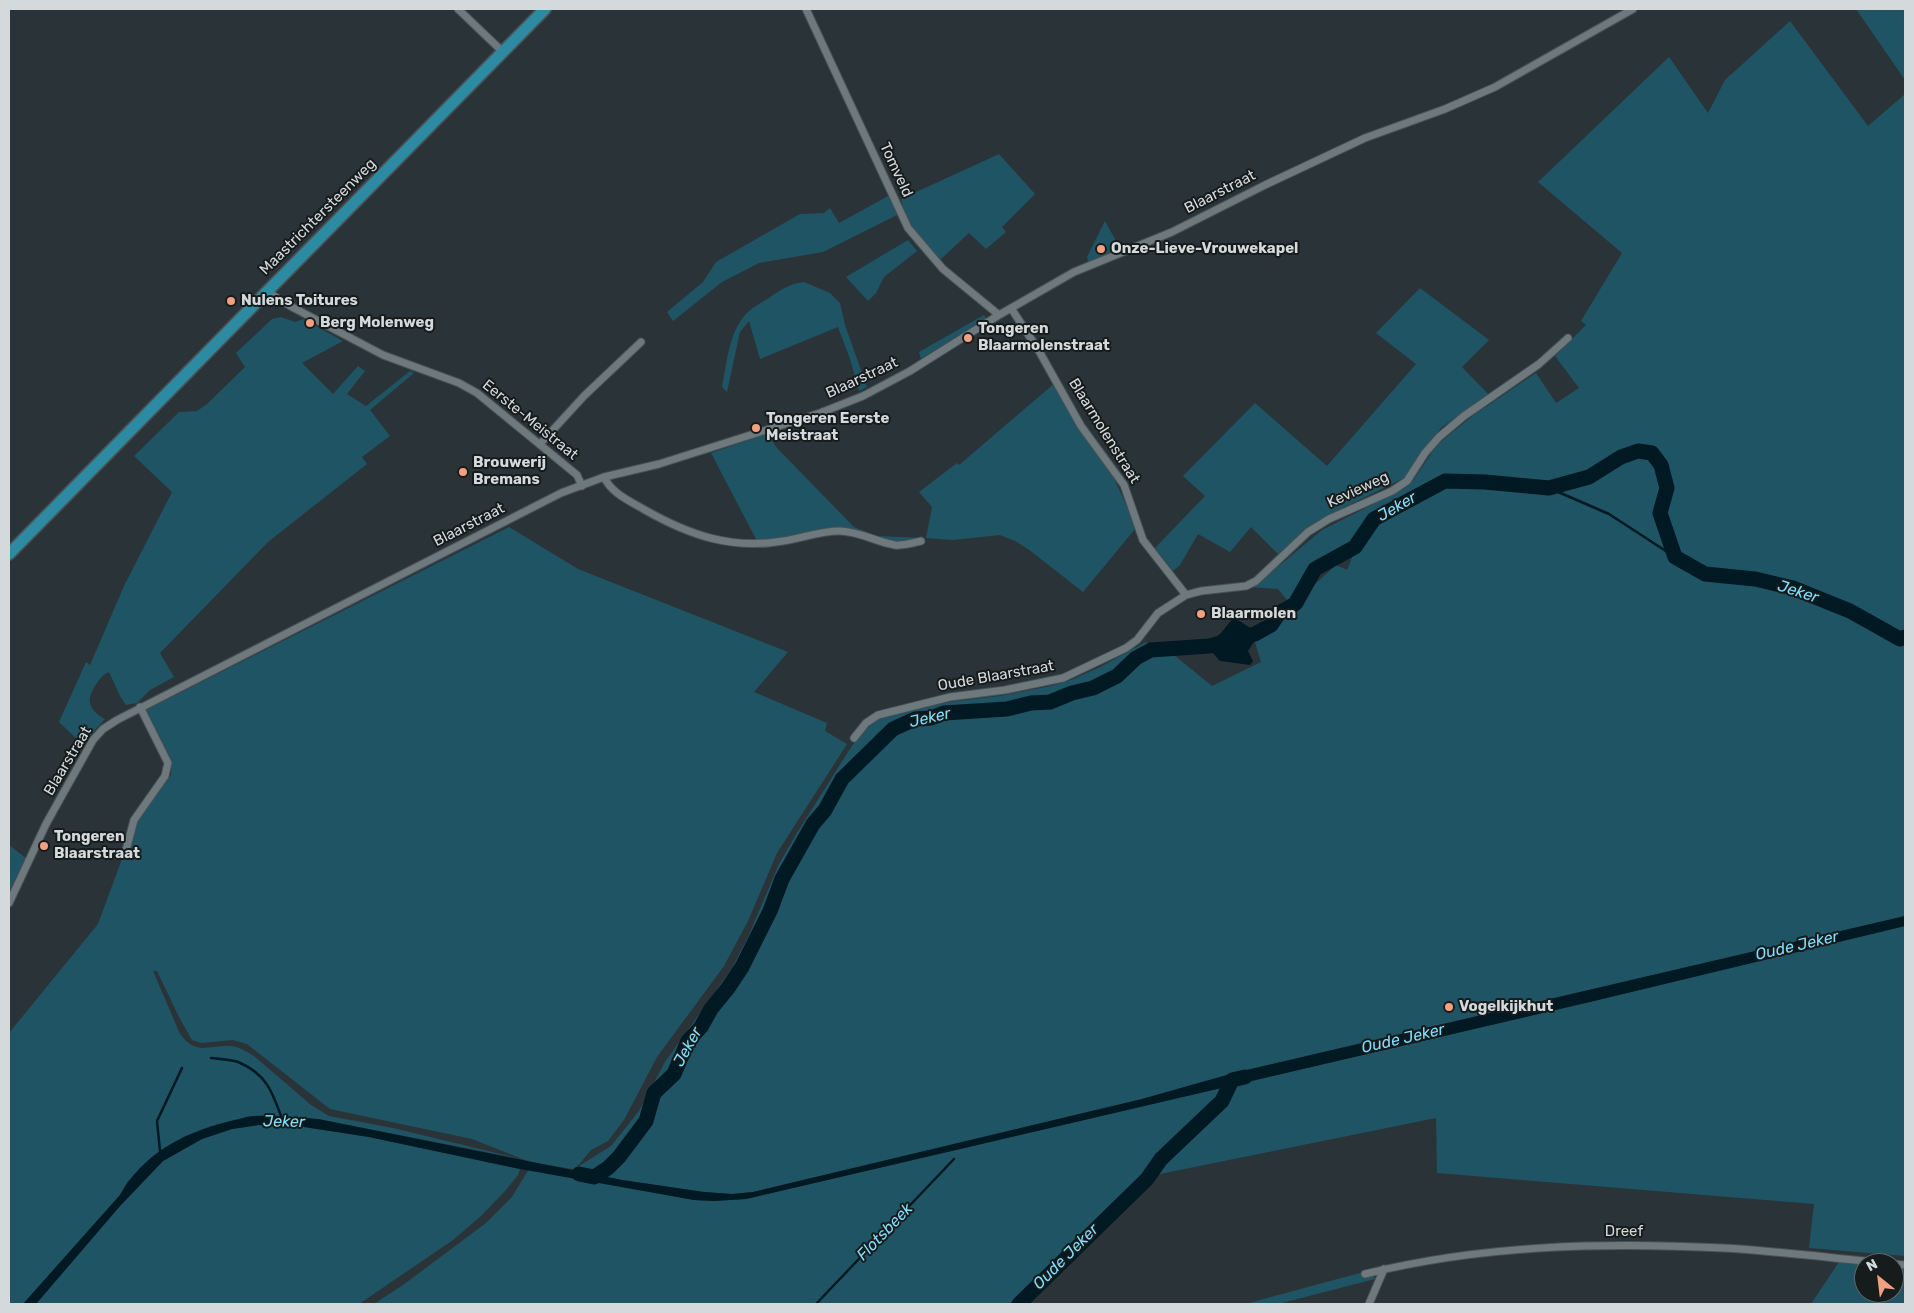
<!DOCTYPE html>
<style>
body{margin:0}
#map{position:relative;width:1914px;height:1313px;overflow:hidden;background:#2a3438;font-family:Rubik,sans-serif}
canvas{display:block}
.frame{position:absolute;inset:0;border:10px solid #d4dadc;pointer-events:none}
.north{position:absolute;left:1854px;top:1253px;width:50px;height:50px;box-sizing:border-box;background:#161b1c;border:1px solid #626769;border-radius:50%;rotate:331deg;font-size:14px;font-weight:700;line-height:20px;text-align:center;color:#d4dadc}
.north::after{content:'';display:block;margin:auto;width:18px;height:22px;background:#f2a07f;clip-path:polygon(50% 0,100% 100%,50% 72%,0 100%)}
</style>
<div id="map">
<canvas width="1914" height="1313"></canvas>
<div class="frame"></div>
<div class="north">N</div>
</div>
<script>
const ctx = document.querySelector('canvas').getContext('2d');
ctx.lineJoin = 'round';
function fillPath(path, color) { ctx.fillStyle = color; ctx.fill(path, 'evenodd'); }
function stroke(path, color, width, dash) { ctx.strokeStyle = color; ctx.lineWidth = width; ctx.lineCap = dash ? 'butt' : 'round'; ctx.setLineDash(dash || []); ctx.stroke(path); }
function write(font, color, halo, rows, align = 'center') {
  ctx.font = font + ' Rubik,sans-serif'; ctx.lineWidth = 4; ctx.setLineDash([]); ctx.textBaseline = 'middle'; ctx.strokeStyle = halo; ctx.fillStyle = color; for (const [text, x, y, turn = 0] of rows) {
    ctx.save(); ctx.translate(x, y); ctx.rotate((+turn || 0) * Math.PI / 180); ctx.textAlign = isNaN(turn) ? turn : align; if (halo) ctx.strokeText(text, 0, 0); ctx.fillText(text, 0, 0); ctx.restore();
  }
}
const green = new Path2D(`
 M1856,9H1905V80Z
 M1790,21L1868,126L1905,94V916L1234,1073L1142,1099L753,1192L732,1194L704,1192L622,1180L573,1169L530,1162L472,1139L330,1109L247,1044L233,1040L201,1043L192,1040L179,1017L157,971H153L180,1034C196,1055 206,1046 228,1046C238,1046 246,1051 254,1056L311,1105L329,1116L393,1128L521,1159L318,1119L272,1116H251L211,1126L183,1137L140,1169L127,1182L120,1195L23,1304H9V1033L98,924L136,821L171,775L172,761L146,710L509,527L578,569L788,652L754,692L827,723L825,731L847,744L777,853L748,921L724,966L657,1057L624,1120L608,1141L591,1150L576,1168L611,1146L639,1111L665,1062L732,968L748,937L779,864L797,833L848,752L860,734L871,725L882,717L910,709L948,702L1000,696L1051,686L1071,680L1102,666L1146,642L1155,654L1174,655L1212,686L1261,662L1255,642L1257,637L1262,635L1259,630L1256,631L1270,610L1287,600L1278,589L1250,587L1262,580L1322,530L1405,488L1414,479L1437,445L1449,435L1475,414L1536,373L1556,403L1579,388L1555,356L1586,325L1581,321L1622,253L1538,182L1669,57L1708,113L1725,80ZM1370,518L1377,521L1365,538V542L1353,555L1347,570L1336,565L1315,584L1302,608L1295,601L1290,600L1299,583L1314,581L1329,565L1335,552L1348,546L1354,541L1362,534Z
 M999,154L1035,194L1002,227L1006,232L986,249L969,233L941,259C923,241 907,225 901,199Z
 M890,195L897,215L823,252L759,263L722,282L673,321L667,312L703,282L716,262L800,214L824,213L830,208L839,223Z
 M1105,221L1120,248L1088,262L1087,257Z
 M908,240L917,251L884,277L876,293L868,301L846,277Z
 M804,282L830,293L840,303L845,325L867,387L859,391L850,359L838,327L760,359L749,321L740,332L727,392L722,387C727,362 729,329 749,311C755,306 762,302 769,298C780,290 791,283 804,282Z
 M1420,288L1489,340L1462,367L1489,395L1442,427L1433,437L1408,476L1317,521L1278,554L1251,527L1230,552L1198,534L1180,565L1173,571L1155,548L1205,496L1183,476L1255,403L1327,466L1416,364L1376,333Z
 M984,315L986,318L921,359L919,352Z
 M281,317L295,322L303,319L343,341L302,363L333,394L358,366L365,371L347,394L366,406L410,371L414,373L370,410L390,436L362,457L367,464L268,542L160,653L174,677L150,690L137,703L126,705L120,696L109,672C102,675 99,680 95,686C85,701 90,711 105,719L82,744L59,722L86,662L90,665L124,586L172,492L134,456L179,412L197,411L207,404L245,367L236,353L272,319Z
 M1056,382C1085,430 1118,475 1135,529L1083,592L1028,549L1015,541L1000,535L953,540L926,538L891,542L851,530L757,541L711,453L767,434L777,448L854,527L875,536L926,538L932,507L919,492L957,463L959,465Z
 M9,845L26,858L9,892Z
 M1905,926V1256L1809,1248L1814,1204L1437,1173L1436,1118L1155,1175L1227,1104L1234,1085L1594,1001Z
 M1225,1087L1207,1112L1158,1155L1146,1171L1009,1304H374L403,1285L486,1223L512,1197L529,1169L694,1200L714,1201L746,1199Z
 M259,1125H291L369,1137L520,1169L518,1175L505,1191L481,1216L453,1240L359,1304H36L120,1206L163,1161L202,1139L232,1129Z
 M1839,1262L1864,1264V1293H1894V1267L1905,1268V1304H1811Z
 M1371,1270L1375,1279L1278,1304H1245Z`);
const water = new Path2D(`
 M1233,618C1242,621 1247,627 1256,631L1259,630L1262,635L1257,637L1248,651L1253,661L1250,665L1220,661L1211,651L1209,643L1221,633Z
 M1205,641H1207L1208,651L1155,653V646Z
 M1905,916V926L1594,1001L746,1199L714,1201L694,1200L520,1169L369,1137L291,1125H259L232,1129L202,1139L163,1161L120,1206L36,1304H23L120,1195C144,1153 182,1134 227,1122C236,1120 245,1117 253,1116C275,1115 297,1118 318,1119L622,1180L704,1192L732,1194L753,1192L1142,1099L1234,1073Z`);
const stream = new Path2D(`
 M1549,488L1609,514L1675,557
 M1900,639L1905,642
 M211,1058C219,1059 230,1059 238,1062C266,1073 273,1093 282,1119
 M160,1151L157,1121L182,1068
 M816,1304L954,1159`);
const river = new Path2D(`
 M579,1174L594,1177L608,1168L619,1157L646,1121L654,1093L674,1074L688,1041L701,1027L711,1009L728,988L742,967L770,911L782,879L813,824L825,810L842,779L893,729L915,719L931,718L944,713L1007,709L1031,703L1050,702L1072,693L1093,688L1117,676L1136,658L1151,650L1209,646L1255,634L1271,625L1279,613L1295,604L1315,569L1355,547L1374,519L1445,481L1485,482L1549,488L1589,477L1621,457L1638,451L1652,453L1661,465L1667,488L1660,513L1675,557L1705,574L1755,579L1793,588L1850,611L1900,639L1905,637
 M1019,1304L1147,1179L1161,1159L1222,1101L1232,1080L1245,1077`);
const street = new Path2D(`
 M458,9L503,52
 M806,9L908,228L943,269L999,315
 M266,291L292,307L383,355L459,383L477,393L577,475L582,486
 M1011,308L1039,351L1081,426L1124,485L1143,540L1186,595
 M540,444L584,396L641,342
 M604,477C612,494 630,501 645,510C689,535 732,550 783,541C802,538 821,531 839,531C859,531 876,542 895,545C904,546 913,543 921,541
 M854,738L866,723L878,715L950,697L1005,690L1063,678L1126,648L1137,640L1158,613L1186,595L1201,591L1246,586L1256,581L1308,532L1329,519L1392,491L1407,481L1425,453L1439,437L1464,416L1539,364L1568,338
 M125,854L134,820L165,776L168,763L140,707
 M9,903L46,824L93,740L103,729L117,720L561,493L604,477L659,464L820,413L863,396L910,371L999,315L1074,272L1172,232L1265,185L1365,138L1445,109L1495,87L1633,9
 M1894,1264L1905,1265
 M1365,1274C1481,1245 1604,1242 1723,1248C1777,1251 1832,1258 1886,1263
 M1369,1304L1384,1269`);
const primary = new Path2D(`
 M9,554L545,9`);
const markers = [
 [1101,249,5,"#f2a07f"],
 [231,301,5,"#f2a07f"],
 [310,323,5,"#f2a07f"],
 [968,338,5,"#f2a07f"],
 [756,428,5,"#f2a07f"],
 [463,472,5,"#f2a07f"],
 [1201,614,5,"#f2a07f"],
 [44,846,5,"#f2a07f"],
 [1449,1007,5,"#f2a07f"]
];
const streetNames = [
 ["Tomveld",896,170,65],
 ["Blaarstraat",1220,192,-27],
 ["Maastrichtersteenweg",318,217,-45],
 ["Blaarstraat",862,378,-25],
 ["Eerste-Meistraat",530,420,39],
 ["Blaarmolenstraat",1104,431,58],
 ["Kevieweg",1358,490,-25],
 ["Blaarstraat",469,525,-27],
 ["Oude Blaarstraat",996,676,-10],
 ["Blaarstraat",68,761,-59],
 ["Dreef",1624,1232]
];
const poiNames = [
 ["Onze-Lieve-Vrouwekapel",1111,249],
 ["Nulens Toitures",241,301],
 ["Berg Molenweg",320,323],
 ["Tongeren",978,329],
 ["Blaarmolenstraat",978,346],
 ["Tongeren Eerste",766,419],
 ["Meistraat",766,436],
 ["Brouwerij",473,463],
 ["Bremans",473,480],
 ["Blaarmolen",1211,614],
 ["Tongeren",54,837],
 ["Blaarstraat",54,854],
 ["Vogelkijkhut",1459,1007]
];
const waterNames = [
 ["Jeker",1397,507,-30],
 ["Jeker",1798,592,18],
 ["Jeker",930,718,-13],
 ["Oude Jeker",1797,946,-13],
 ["Oude Jeker",1403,1039,-13],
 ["Jeker",688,1047,-61],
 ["Jeker",284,1122,1],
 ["Flotsbeek",885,1232,-46],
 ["Oude Jeker",1066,1257,-45]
];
fillPath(green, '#1f5465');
fillPath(water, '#001922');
stroke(stream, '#001922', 2.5);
stroke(river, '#001922', 15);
stroke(street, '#495154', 9);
stroke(primary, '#495154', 14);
stroke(street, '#6e797d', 7);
stroke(primary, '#2c8ba2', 11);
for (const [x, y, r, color] of markers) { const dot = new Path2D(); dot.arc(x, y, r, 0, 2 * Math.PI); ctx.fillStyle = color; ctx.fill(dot); stroke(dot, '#161b1c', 2); }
write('15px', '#d4dadc', '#161b1c', streetNames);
write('bold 15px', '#d4dadc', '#161b1c', poiNames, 'left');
write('italic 16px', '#80ddfd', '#161b1c', waterNames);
</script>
